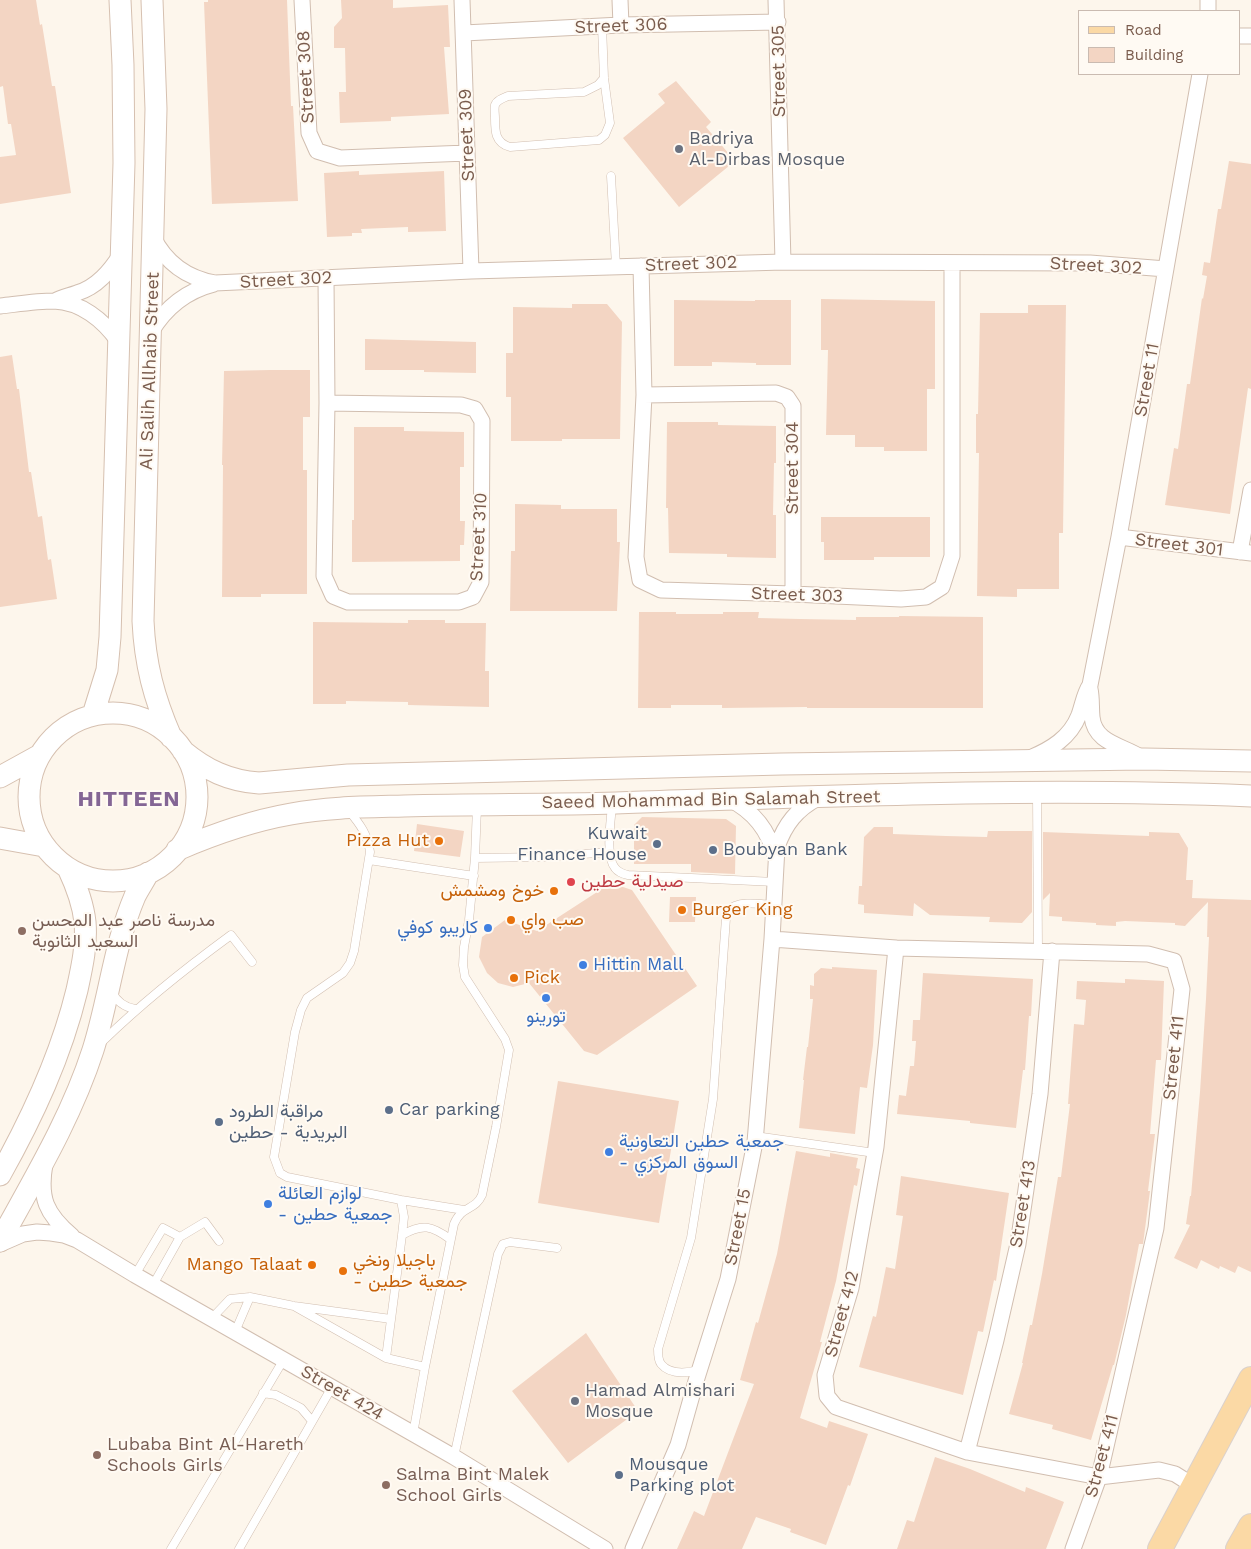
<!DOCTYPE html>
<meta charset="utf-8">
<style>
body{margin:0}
#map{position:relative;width:1251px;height:1549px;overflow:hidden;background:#fdf6ec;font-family:"Work Sans",sans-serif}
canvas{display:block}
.legend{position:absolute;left:1078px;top:10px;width:162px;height:65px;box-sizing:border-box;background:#fffaf3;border:1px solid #cabbb1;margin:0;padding:6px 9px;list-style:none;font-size:15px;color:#7a5c4d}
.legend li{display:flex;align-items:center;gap:10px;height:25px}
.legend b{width:25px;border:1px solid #cabbb1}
</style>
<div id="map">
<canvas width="1251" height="1549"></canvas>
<ul class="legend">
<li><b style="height:6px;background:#fbd9a5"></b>Road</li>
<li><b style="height:14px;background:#f3d5c3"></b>Building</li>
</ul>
</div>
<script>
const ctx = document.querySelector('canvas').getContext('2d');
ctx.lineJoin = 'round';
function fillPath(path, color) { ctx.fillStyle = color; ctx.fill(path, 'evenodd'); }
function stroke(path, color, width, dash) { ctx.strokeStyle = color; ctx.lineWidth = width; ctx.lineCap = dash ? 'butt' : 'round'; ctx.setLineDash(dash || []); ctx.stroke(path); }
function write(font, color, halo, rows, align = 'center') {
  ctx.font = font + ' "Work Sans",Vazirmatn,sans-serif'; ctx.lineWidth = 4; ctx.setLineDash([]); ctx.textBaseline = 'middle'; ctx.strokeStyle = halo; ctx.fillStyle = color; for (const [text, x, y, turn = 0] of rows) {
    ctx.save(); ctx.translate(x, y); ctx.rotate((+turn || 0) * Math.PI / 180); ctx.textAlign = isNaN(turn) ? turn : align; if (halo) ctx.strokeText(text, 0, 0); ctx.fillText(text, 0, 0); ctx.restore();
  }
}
const building = new Path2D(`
 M0,0H36L40,25L42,24L52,86H55L71,193L0,204V157L16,155L11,124H8L3,86L0,87Z
 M208,0H287L291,106H293L298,201L212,204L204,2H208Z
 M341,0H393V8L448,5L450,47H444L449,114L391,117V121L340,123L339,92H346L345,48H334V27L342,18Z
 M676,81L711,122L706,127L735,161L679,207L623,138L665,103L658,94Z
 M1229,161L1251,164V389L1248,388L1230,514L1165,505L1174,448L1178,449L1187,384H1190L1202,298L1203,299L1207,276L1202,275L1204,262L1210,263L1218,209H1221Z
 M359,171V175L444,171L446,231L408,232V227L361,229L362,233H352V236L327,237L324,173Z
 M821,299L935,301V389H927V451H884V447H855V435H826L828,350H821Z
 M674,300L755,301V300H791V365H756V363L712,362V366H674Z
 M572,304H607L622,322L620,439H562V441H511V397H506V353H513V307L572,308Z
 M1028,305H1066L1063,533H1059V589H1017V597L977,596L979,453H976V414H978L980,313H1028Z
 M365,339L476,342V373L424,372V370H365Z
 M12,355L17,389H19L29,472H31L38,517L42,516L48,560L51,559L57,599L0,607V357Z
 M270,370H310V417H303V470H307V594H261V597H222L223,465H222L224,371Z
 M667,422H718V425L776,426V463H774L773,515H776V558L727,557V554L669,553L668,508H666Z
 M354,427H404V431L464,432V467H460V521H465L464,545H460V561L352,562V520H354Z
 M515,504L561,505V509H617V542H620L617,611H510L511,551H515Z
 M821,517H930V557H874V560H824V542H821Z
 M639,612H676V614H723V612H759L758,618L800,619L856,620V617H899V616L983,617V708H807V707L722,708V705H671V708H638Z
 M408,620H445V623H486L485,671H489V707L408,705V702L346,701V704H313V622L408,623Z
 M642,817L726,819L736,826L735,874L691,872V864H634V825Z
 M417,824L464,831L460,857L414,851Z
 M874,827H893V834L946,836L987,837L988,831H1032V912L1022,923L989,922L990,917L930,915L914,903L913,916L864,913V905L858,904L859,886H862L864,837Z
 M1043,832L1149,836V832L1179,833L1188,848L1186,880H1193L1192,898L1251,900V1272L1238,1266L1235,1273L1220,1266L1219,1269L1201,1260L1197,1269L1174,1258L1190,1225L1186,1224L1190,1196H1191L1200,1092L1206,999L1209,937H1207L1208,902L1185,926L1175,925V923L1125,921L1116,922V926L1096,925V923L1062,921V917L1049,916L1050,893L1043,900Z
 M611,883L632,890L697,986L597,1055L584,1051L529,983L513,987L498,983L487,973L479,957L482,937L505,920L537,931Z
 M670,897H696L695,922H669Z
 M832,967L877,970L873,1045L867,1088L860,1087L855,1134L799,1128L804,1080H803L807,1047H808L813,999H810V985L814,986V974L821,968L832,969Z
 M923,973L1033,979L1031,1016H1029L1025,1070H1023L1016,1128L970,1123V1121L897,1114L899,1095L906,1096L910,1066H914L916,1041H912L913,1020H920Z
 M1125,979L1164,981L1161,1060H1156L1150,1134H1155L1148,1191H1150L1143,1244H1139L1126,1315L1114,1365H1113L1091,1440L1052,1429L1053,1425L1009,1414L1023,1363H1022L1030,1325H1032L1042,1274L1058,1177H1061L1070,1104H1068L1074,1024L1084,1025L1086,1000L1076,999L1077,981L1125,983Z
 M558,1081L679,1101L659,1223L538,1203Z
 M796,1151L830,1157V1153L858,1158L856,1168L860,1169L857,1186L854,1185L836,1281L820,1342H822L800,1418L827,1428L829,1421L868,1434L850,1486L848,1485L826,1545L790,1532L791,1529L756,1517L742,1549H677L694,1511L704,1516L754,1384L740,1380L756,1322L758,1323L777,1254Z
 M901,1176L1009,1193L996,1281L994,1280L983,1332L978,1331L963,1395L859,1367L873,1316L876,1317L886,1267L895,1269L903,1216L896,1215Z
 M586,1333L638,1411L568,1463L512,1391Z
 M935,1457L970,1469L1025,1492L1026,1487L1064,1502L1046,1549H897L907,1520L914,1522Z`);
const lane = new Path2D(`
 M602,26L604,78L610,123L605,135L599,140L510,147C495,143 495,131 495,118C495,114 494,109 495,105C497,100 503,98 508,96L584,92L598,85L604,78
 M611,176L616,266
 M1037,793L1038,951
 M612,805C611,820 605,856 615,868C618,872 623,874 628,875L775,882
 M349,811C360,824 368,835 370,852L354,951L350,963L343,973L307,998L301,1010L295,1032L274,1157L280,1173L287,1177L401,1200L464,1210
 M475,858L543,857L610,852
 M369,860L474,876
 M112,992C117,1002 124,1007 135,1009
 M103,1041C143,1002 186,968 231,935L252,962
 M755,1136L875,1153
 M402,1235C423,1223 432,1226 450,1239
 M135,1275L163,1228L180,1237L205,1222L219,1241
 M153,1285L180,1237
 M294,1306L386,1358L425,1367L454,1224C462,1205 475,1211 482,1195L496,1127L509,1050L505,1039L465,977L463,965L464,947L469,920L475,858L477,807
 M212,1318L230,1299L250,1297L294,1306L391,1319
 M235,1332L250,1297
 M386,1358L402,1235L404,1217L401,1200
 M699,1370C687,1373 670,1375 661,1364C658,1360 658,1354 658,1349L691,1238L713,1099L726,918C727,916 727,913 729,910C737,900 762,904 774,905
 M263,1393L276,1395L301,1408L312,1421
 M413,1434L425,1367
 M454,1457L498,1254L503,1244L510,1242L557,1248
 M171,1549L284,1359
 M239,1549L332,1387`);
const street = new Path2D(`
 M302,0L309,133L317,151L340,158L467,153
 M462,0L471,271
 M620,0L621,25
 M776,0L783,262
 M1208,11V0
 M464,33L621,25L778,22
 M1240,36H1251
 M153,237C166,263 187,278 215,283L471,271L783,262L1090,263L1166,269
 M641,266L644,395L636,557L640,580L661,590L793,594L901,599L926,597L942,587L952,556V263
 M326,278L327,403L324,576L333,596L348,602H459L473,597L481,582L482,421L475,409L461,405L327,403
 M55,301C62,297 69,296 77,293C97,287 110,271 121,254
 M0,306C18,304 37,301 54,301C81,302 103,320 118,341
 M151,332C166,307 186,291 214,284
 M644,395L776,393L787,397L793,406V594
 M1119,537L1251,553
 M1240,552L1251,490
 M1090,689C1092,698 1091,707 1092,717C1095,744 1123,745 1142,758
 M1030,758C1051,749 1070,738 1079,715C1083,704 1084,694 1090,685L1119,537L1200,74
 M729,799C753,811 769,830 775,857
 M772,939L896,948L1148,954L1174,961L1182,989L1156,1228L1099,1477L1073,1549
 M896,948L876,1147L851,1288L825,1375L827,1396L836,1407L967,1452L1099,1477L1159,1470L1175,1474L1194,1486
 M45,1164C39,1198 46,1214 72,1236
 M0,1244L23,1234L37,1232L51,1233L64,1235L77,1240L135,1275L454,1457L605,1549
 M967,1452L996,1340L1018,1244L1040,1094L1052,951
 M633,1549L678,1445L696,1381L728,1279L755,1142L772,939L777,847C785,824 797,809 818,798`);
const secondary = new Path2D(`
 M152,0L156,109L143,621C145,664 154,698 171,737
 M29 797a84 84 0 1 1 168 0a84 84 0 1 1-168 0Z
 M93,715L107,670L110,637L124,163L123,65L120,0
 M183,751C206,770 229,781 259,783L348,775L782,764L1144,759L1251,761
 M0,777L40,755
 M0,838L44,846
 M177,850C214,834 251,821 291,814C328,807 366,807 404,806C475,804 546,805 616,803C828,796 1040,787 1251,796
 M0,1175C33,1116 61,1056 77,990C82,967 87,945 85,922C83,903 76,885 68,868
 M0,1241C34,1179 71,1118 93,1050C109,1000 114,945 135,896C139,888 144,881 148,873`);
const primary = new Path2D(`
 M1160,1549L1251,1379
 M1238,1549L1251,1526`);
const markers = [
 [679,149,5,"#6b7280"],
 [439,841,5,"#e8710a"],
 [657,844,5,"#5c6f8a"],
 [713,850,5,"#5c6f8a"],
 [571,882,5,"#e0444e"],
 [554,891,5,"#e8710a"],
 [682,910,5,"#e8710a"],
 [511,920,5,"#e8710a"],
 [488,928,5,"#3f7fe0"],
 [22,931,5,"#8d6e63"],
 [583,965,5,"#3f7fe0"],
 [514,978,5,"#e8710a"],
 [546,998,5,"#3f7fe0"],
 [389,1110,5,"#5c6f8a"],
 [219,1122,5,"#5c6f8a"],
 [609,1152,5,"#3f7fe0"],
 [268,1204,5,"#3f7fe0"],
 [312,1265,5,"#e8710a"],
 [343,1271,5,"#e8710a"],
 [575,1401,5,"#6b7280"],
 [97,1455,5,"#8d6e63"],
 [619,1475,5,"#5c6f8a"],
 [386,1485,5,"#8d6e63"]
];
const streetNames = [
 ["Street 306",621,26,-2],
 ["Street 305",779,71,-91],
 ["Street 308",306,77,-93],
 ["Street 309",467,135,-92],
 ["Street 302",691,264,-2],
 ["Street 302",1096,266,3],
 ["Street 302",286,280,-3],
 ["Ali Salih Allhaib Street",150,371,-88],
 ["Street 11",1147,380,-80],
 ["Street 304",793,468,-90],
 ["Street 310",479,537,-87],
 ["Street 301",1179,545,7],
 ["Street 303",797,595,2],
 ["Saeed Mohammad Bin Salamah Street",711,800,-1],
 ["Street 411",1174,1058,-84],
 ["Street 413",1023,1204,-81],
 ["Street 15",738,1227,-79],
 ["Street 412",842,1314,-75],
 ["Street 424",342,1393,30],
 ["Street 411",1102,1456,-75]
];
const worshipNames = [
 ["Badriya",689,139],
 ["Al-Dirbas Mosque",689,160],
 ["Hamad Almishari",585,1391],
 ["Mosque",585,1412]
];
const serviceNames = [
 ["Kuwait",647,834,"right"],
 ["Finance House",647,855,"right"],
 ["Boubyan Bank",723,850],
 ["Car parking",399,1110],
 ["مراقبة الطرود",229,1112],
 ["البريدية - حطين",229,1133],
 ["Mousque",629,1465],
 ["Parking plot",629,1486]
];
const foodNames = [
 ["Pizza Hut",429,841,"right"],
 ["خوخ ومشمش",544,891,"right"],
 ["Burger King",692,910],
 ["صب واي",521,920],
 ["Pick",524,978],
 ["باجيلا ونخي",353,1261],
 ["- جمعية حطين",353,1282],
 ["Mango Talaat",302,1265,"right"]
];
const healthNames = [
 ["صيدلية حطين",581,882]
];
const educationNames = [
 ["مدرسة ناصر عبد المحسن",32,921],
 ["السعيد الثانوية",32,942],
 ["Lubaba Bint Al-Hareth",107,1445],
 ["Schools Girls",107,1466],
 ["Salma Bint Malek",396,1475],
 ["School Girls",396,1496]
];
const shopNames = [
 ["كاريبو كوفي",478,928,"right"],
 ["Hittin Mall",593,965],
 ["تورينو",546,1017,"center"],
 ["جمعية حطين التعاونية",619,1142],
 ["- السوق المركزي",619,1163],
 ["لوازم العائلة",278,1194],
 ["- جمعية حطين",278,1215]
];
const districtNames = [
 ["HITTEEN",129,800]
];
fillPath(building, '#f3d5c3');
stroke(lane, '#d1beb0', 9);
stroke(street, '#d1beb0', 17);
stroke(secondary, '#d6c0b0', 23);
stroke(primary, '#dad1cd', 26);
stroke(lane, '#fff', 8);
stroke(street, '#fff', 15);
stroke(secondary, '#fff', 21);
stroke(primary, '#fbd9a5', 24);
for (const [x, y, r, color] of markers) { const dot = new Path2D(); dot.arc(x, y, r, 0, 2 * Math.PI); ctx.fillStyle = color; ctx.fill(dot); stroke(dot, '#fffaf3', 2); }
write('18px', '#7a5c4d', '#fffaf3', streetNames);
write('18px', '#5b616d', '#fffaf3', worshipNames, 'left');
write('18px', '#4e5e75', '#fffaf3', serviceNames, 'left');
write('18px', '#c56008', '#fffaf3', foodNames, 'left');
write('18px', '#be3a42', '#fffaf3', healthNames, 'left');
write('18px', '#785e54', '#fffaf3', educationNames, 'left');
write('18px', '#366cbe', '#fffaf3', shopNames, 'left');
ctx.letterSpacing = '1px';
write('bold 22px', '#846695', '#fffaf3', districtNames);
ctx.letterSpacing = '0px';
</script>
